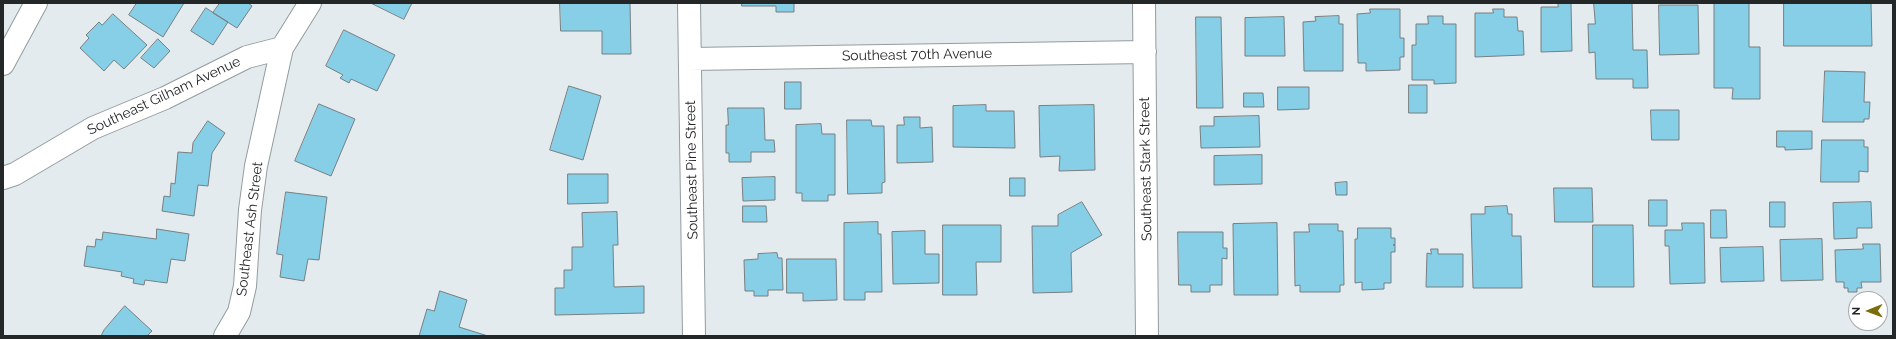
<!DOCTYPE html>
<style>
body{margin:0}
#map{position:relative;width:1896px;height:339px;overflow:hidden;background:#e3ebee;font-family:Raleway,sans-serif}
canvas{display:block}
.frame{position:absolute;inset:0;border:4px solid #242728;pointer-events:none}
.north{position:absolute;left:1848px;top:291px;width:40px;height:40px;box-sizing:border-box;background:#fff;border:1px solid #a7a9a9;border-radius:50%;rotate:269deg;font-size:11px;font-weight:700;line-height:16px;text-align:center;color:#242728}
.north::after{content:'';display:block;margin:auto;width:14px;height:18px;background:#7b6d09;clip-path:polygon(50% 0,100% 100%,50% 72%,0 100%)}
</style>
<div id="map">
<canvas width="1896" height="339"></canvas>
<div class="frame"></div>
<div class="north">N</div>
</div>
<script>
const ctx = document.querySelector('canvas').getContext('2d');
ctx.lineJoin = 'round';
function fillPath(path, color) { ctx.fillStyle = color; ctx.fill(path, 'evenodd'); }
function stroke(path, color, width, dash) { ctx.strokeStyle = color; ctx.lineWidth = width; ctx.lineCap = dash ? 'butt' : 'round'; ctx.setLineDash(dash || []); ctx.stroke(path); }
function write(font, color, halo, rows, align = 'center') {
  ctx.font = font + ' Raleway,sans-serif'; ctx.lineWidth = 3; ctx.setLineDash([]); ctx.textBaseline = 'middle'; ctx.strokeStyle = halo; ctx.fillStyle = color; for (const [text, x, y, turn = 0] of rows) {
    ctx.save(); ctx.translate(x, y); ctx.rotate((+turn || 0) * Math.PI / 180); ctx.textAlign = isNaN(turn) ? turn : align; if (halo) ctx.strokeText(text, 0, 0); ctx.fillText(text, 0, 0); ctx.restore();
  }
}
const building = new Path2D(`
 M137,3H184L163,37L129,15Z
 M220,3H248L252,6L237,28L213,13Z
 M371,3H412L404,19Z
 M560,3H630L631,54H602V31H561Z
 M742,3H794V12H776V6H742Z
 M1558,3H1571L1572,51L1541,52V7H1558Z
 M1594,3H1632L1633,50H1647L1648,88H1633V79H1596L1595,52L1589,53L1588,24H1595Z
 M1749,3V47H1760V99H1732L1733,88H1714V4Z
 M1784,3H1871L1872,46H1784Z
 M1659,5H1698L1699,54L1660,55Z
 M206,8L228,22L213,45L191,31Z
 M1370,9H1400V38H1404V57H1400V70L1366,71V63H1358L1357,14L1370,13Z
 M1493,9H1504V17H1517L1518,31H1523L1524,55L1475,57V13H1493Z
 M113,14L147,45L124,69L114,60L104,71L80,48L89,38L86,35L99,22L102,25Z
 M1339,16V24H1343V71H1304L1303,22L1316,21L1315,17Z
 M1428,16H1443V24H1456V83L1434,84V80H1412V45H1416V24H1428Z
 M1196,17H1221L1223,108H1197Z
 M1284,17L1285,56H1245V18Z
 M344,30L395,55L377,91L351,79L349,83L340,78L343,75L326,66Z
 M158,39L170,51L154,68L141,58Z
 M1825,71L1865,72L1864,102H1870L1869,119H1864V122H1823Z
 M785,82H801V109H785Z
 M1409,85H1427V113H1409Z
 M569,86L601,96L583,160L550,150Z
 M1278,87H1309V109L1278,110Z
 M1244,93H1263L1264,107H1244Z
 M319,104L355,119L331,176L295,161Z
 M986,105V111H1014L1015,148L953,147V106Z
 M1094,105L1095,170L1059,171L1060,156L1040,157L1039,106Z
 M728,108H764L765,140H774L775,152H751V162H729V153H726V125H728Z
 M1651,110H1679V140H1652Z
 M1259,116L1260,147L1201,148L1200,126H1214V117Z
 M904,117H920V128L932,127L933,162L897,163V125H904Z
 M847,120H871L872,126H884L885,182L882,183V193L848,194Z
 M208,121L225,133L212,153L208,186L198,185L194,216L162,211L164,196L170,197L171,183L175,184L178,152L192,153L193,143Z
 M821,124L822,134H835V195H828V201H802V193H796V125Z
 M1777,131H1812V149L1785,150V147H1777Z
 M1822,140H1864V147H1868V172L1859,171V182H1821Z
 M1262,155V184L1214,185V156Z
 M568,174H608V203L568,204Z
 M775,177V200L743,201L742,178Z
 M1010,178H1025V196H1010Z
 M1347,182V195H1336L1335,183Z
 M1554,188H1592L1593,222H1555Z
 M286,192L327,197L319,260L308,259L304,281L280,277L283,255L277,254Z
 M1649,200H1667V226H1649Z
 M1082,202L1102,235L1071,253L1072,292L1033,293L1032,226H1058V215Z
 M1770,202H1785V227H1770Z
 M1871,202L1872,228H1857V238L1834,239L1833,203Z
 M743,206H766L767,222H743Z
 M1507,206L1508,214H1512V236H1521L1522,288H1473L1471,214H1485V207Z
 M1711,210H1726L1727,238H1711Z
 M617,212L618,245H613L614,287L644,286V313L555,315V288H564V270H572V247H583L582,213Z
 M878,222V234H881L882,292H865V300H844V223Z
 M1277,223L1278,295H1234L1233,224Z
 M1682,223H1704L1705,283L1670,284L1669,246H1665V230H1682Z
 M1309,224H1338V231H1343L1344,285H1340V292H1300V285L1295,286L1294,232H1309Z
 M943,225H1001V262H976L977,295H943Z
 M1593,225H1633L1634,287H1593Z
 M1358,228H1391V238H1395V245H1393H1395V252H1391V283H1384V289L1362,290V282L1355,283V239H1357Z
 M157,229L189,234L185,261L171,259L167,283L145,280L144,285L133,283L134,279L121,276L122,272L84,266L87,246L95,247L96,239L102,240L103,232L156,239Z
 M925,231V254H939V283L893,284L892,232Z
 M1178,232H1223V248H1227V259L1222,258V285H1210V292H1191V285H1179Z
 M1822,239L1823,280L1781,281L1780,240Z
 M1863,244H1880L1881,282H1861L1862,288H1857V292H1848V288H1844V282H1836L1835,250L1863,249Z
 M1763,247L1764,281L1721,282L1720,248Z
 M1431,249H1438V254H1463V287H1426L1427,253L1431,254Z
 M777,253L778,258H782L783,290H768V296H754V291H745L744,260L758,259V254Z
 M787,259H836L837,300L803,301V293H787Z
 M440,291L467,300L459,327L488,336H419L427,309L434,311Z
 M125,306L152,331L147,336H101L104,330Z`);
const street = new Path2D(`
 M689,3L694,336
 M1144,3L1147,336
 M690,59L1145,52
 M3,178L15,174L93,128L165,98L247,57L282,48L310,3
 M225,336L239,312L245,286L250,210L256,166L282,48`);
const secondary = new Path2D(`
 M3,64L36,3`);
const streetNames = [
 ["Southeast 70th Avenue",917,55,-1],
 ["Southeast Gilham Avenue",164,96,-25],
 ["Southeast Stark Street",1146,169,-91],
 ["Southeast Pine Street",692,170,-91],
 ["Southeast Ash Street",250,229,-83]
];
fillPath(building, '#86cfe7');
stroke(building, '#777f81', 1);
stroke(street, '#949c9f', 24);
stroke(secondary, '#949c9f', 24);
stroke(street, '#fff', 22);
stroke(secondary, '#fff', 22);
write('14px', '#242728', '#fff', streetNames);
</script>
